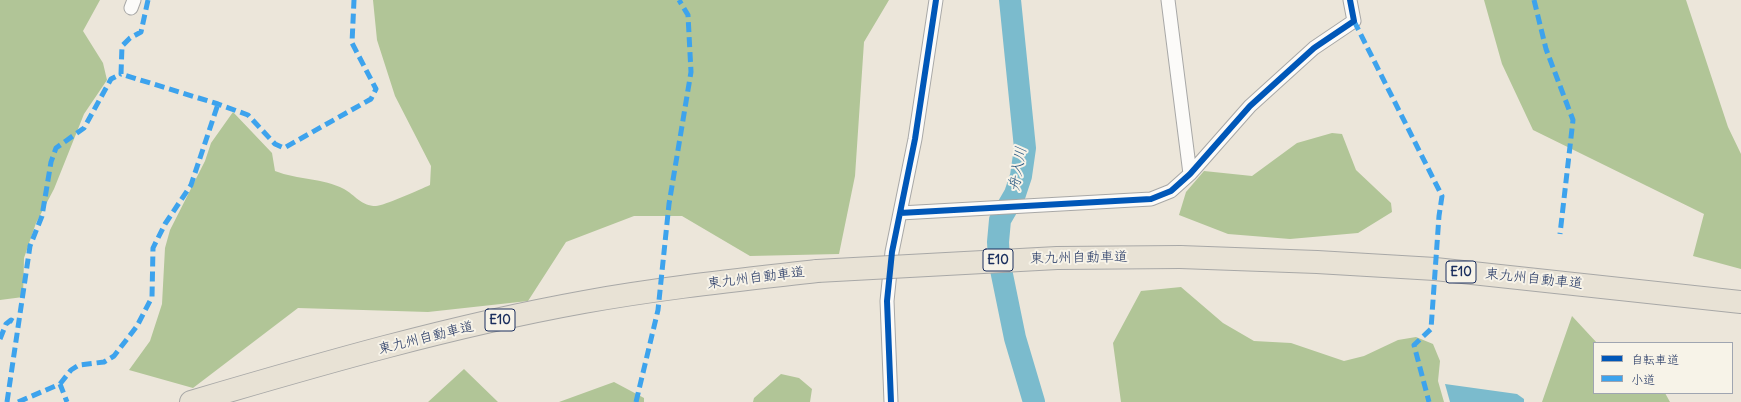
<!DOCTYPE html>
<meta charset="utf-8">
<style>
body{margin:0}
#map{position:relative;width:1741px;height:402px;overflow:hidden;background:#ece6da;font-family:Delius,"Klee One",sans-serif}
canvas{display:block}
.legend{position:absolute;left:1593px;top:342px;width:140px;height:52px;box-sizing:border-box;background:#f7f3e8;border:1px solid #9fa5b1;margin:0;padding:5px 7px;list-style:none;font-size:12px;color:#1b2f5e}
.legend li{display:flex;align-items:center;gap:8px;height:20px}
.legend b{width:20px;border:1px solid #9fa5b1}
</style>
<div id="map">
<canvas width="1741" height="402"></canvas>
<ul class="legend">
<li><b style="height:5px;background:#0057b8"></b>自転車道</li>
<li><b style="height:5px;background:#3da3ed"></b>小道</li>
</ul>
</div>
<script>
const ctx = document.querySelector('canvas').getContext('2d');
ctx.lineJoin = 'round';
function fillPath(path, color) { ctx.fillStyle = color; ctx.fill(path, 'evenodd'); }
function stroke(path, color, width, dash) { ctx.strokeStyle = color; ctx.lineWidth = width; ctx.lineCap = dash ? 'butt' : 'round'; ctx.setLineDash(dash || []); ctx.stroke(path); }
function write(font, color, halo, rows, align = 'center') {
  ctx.font = font + ' Delius,"Klee One",sans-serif'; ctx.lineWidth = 4; ctx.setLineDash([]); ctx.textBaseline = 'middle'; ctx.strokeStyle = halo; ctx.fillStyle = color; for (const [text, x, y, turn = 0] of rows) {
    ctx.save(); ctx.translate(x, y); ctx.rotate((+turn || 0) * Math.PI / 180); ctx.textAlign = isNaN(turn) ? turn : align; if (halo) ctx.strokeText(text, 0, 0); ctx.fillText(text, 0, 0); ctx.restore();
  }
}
const forest = new Path2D(`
 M0,0H100L83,31L103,63L107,80L84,114L54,189L36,223L24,258L23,297L0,300Z
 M373,0H889L864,42L855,176L839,254L750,256L682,216H634L566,242L528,301L428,312L298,308L193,388L129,370L150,341L162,304L165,248L170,230L205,161L211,143L233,112L272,153L275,171C298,180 323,178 344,189C355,195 361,206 376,206C383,206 421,189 430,185L431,166L395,96L377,40Z
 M1484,0H1686L1728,127L1741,154V269L1693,256L1704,214L1533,130L1502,64Z
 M1332,133L1342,134L1356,170L1391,203L1392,212L1358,233L1290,239L1228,234L1179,215L1186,192L1204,171L1252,176L1297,143Z
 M1181,287L1223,323L1254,341L1291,343L1344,361L1364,356L1398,340L1416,337L1433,344L1440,361L1438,381L1444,402H1121L1113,343L1141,291Z
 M1572,316L1597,343H1594V393H1665L1670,402H1542Z
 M464,369L498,402H428Z
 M781,374L799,378L812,389L810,402H753L754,398Z
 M614,382L644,398V402H559Z`);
const water = new Path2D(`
 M1445,384L1517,394L1524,399V402H1450Z`);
const river = new Path2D(`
 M1010,0L1025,148L1021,176L1015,194L1000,220L998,242L999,260L1015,338L1034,402`);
const street = new Path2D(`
 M1168,0L1190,174
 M131,8L134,0
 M900,213L1151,199L1171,191L1190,174L1250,106L1314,48L1354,21L1350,0
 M891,402L887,301L892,252L915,139L936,0`);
const highway = new Path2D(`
 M1180,257L1317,262L1435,269L1741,302
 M191,402C320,364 451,326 584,302C661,288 739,280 817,271`);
const highwayBridge = new Path2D(`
 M817,271L1057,258L1180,257`);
const quiet = new Path2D(`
 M148,0L141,32L130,38L122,46L121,74L218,104L248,115L275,144L284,148L371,99L376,89L352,43L354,0
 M1534,0L1546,49L1573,120L1560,234
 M1354,21L1442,196L1439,216L1431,329L1414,345L1429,402
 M0,339L6,324L11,320L18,324
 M60,384L71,370L79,365L104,362L114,356L137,326L152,297L153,248L165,224L191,185L218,104
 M7,402L30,246L42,216L51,162L56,148L84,128L111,79L121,74
 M18,402L60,384L67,402
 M636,402L658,310L669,204L691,72L688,15L679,0`);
const cycleway = new Path2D(`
 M900,213L1151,199L1171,191L1190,174L1250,106L1314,48L1354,21L1350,0
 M891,402L887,301L892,252L915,139L936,0`);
const shields = [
 [998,260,30],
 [1461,272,30],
 [500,320,30]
];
const shieldNames = [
 ["E10",998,260],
 ["E10",1461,272],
 ["E10",500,320]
];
const streetNames = [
 ["東九州自動車道",1079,258,-1],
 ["東九州自動車道",756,278,-7],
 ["東九州自動車道",1534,279,6],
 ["東九州自動車道",426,338,-14]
];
const waterNames = [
 ["舟入川",1018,169,-80]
];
fillPath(forest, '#b1c597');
fillPath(water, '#7bbbcd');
stroke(river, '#7bbbcd', 22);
stroke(street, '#a8a8a7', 15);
stroke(highway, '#a8a8a7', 24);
stroke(street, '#fcfbf9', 13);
stroke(highway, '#e8e2d5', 22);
stroke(highwayBridge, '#a8a8a7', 24, []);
stroke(highwayBridge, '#e8e2d5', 22);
stroke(quiet, '#3da3ed', 5, [10, 5]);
stroke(cycleway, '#0057b8', 6);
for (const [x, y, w] of shields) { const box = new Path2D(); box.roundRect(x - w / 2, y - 11, w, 22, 3); ctx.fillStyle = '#f7f3e8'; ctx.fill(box); stroke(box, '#1b2f5e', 1); }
write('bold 13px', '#1b2f5e', null, shieldNames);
write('14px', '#1b2f5e', '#f7f3e8', streetNames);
write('italic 15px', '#2b5a83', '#f7f3e8', waterNames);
</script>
